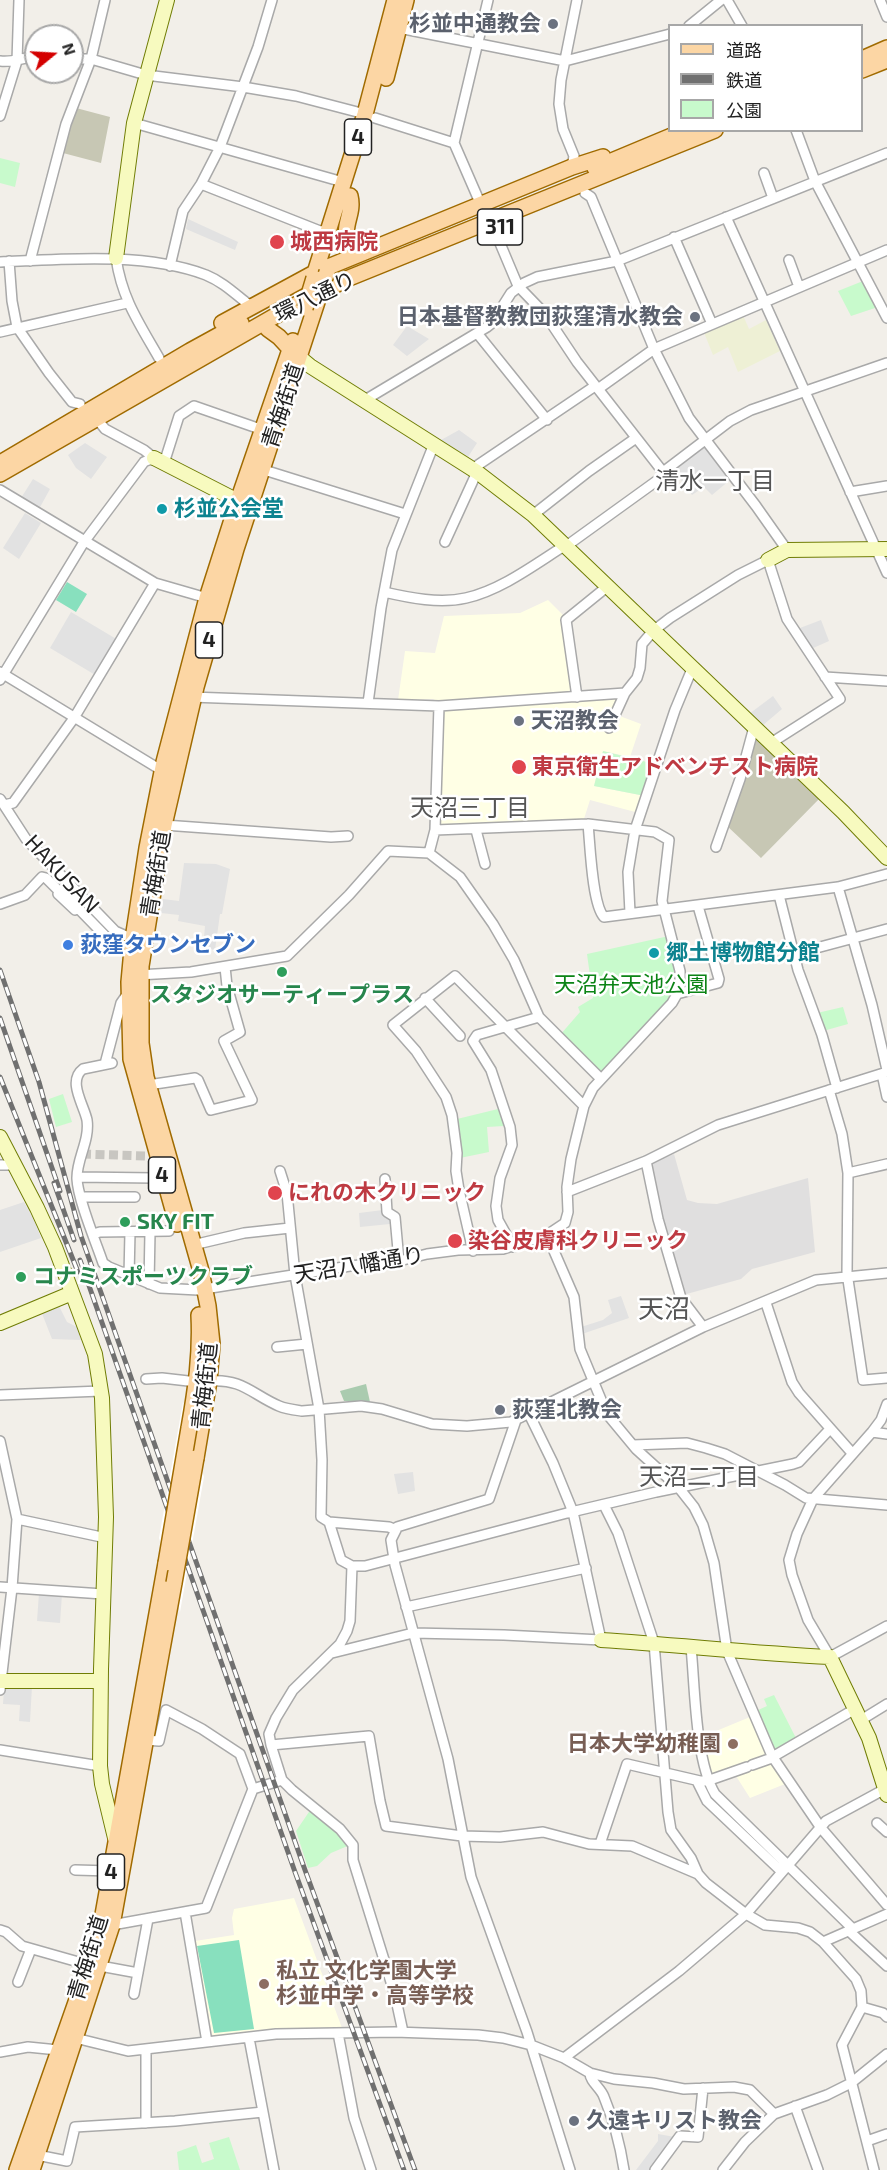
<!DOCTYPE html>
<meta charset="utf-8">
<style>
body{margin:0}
#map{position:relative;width:887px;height:2170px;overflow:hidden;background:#f2efe9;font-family:"Exo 2","Noto Sans JP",sans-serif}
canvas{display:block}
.legend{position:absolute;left:668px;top:24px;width:195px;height:108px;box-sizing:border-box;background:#fff;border:2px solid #a7a7a7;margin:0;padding:8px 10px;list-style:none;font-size:18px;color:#222}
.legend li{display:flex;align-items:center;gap:12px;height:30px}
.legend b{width:30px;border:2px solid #a7a7a7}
.north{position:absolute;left:24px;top:24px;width:60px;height:60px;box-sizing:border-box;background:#fff;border:2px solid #a7a7a7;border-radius:50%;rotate:72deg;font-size:16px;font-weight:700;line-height:24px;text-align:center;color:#222}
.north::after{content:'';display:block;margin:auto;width:21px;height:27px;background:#d40000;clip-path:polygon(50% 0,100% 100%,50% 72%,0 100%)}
</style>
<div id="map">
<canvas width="887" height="2170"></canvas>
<ul class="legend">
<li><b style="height:8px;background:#fcd6a4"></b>道路</li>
<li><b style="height:8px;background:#707070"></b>鉄道</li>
<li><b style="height:16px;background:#c8facc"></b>公園</li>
</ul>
<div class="north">N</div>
</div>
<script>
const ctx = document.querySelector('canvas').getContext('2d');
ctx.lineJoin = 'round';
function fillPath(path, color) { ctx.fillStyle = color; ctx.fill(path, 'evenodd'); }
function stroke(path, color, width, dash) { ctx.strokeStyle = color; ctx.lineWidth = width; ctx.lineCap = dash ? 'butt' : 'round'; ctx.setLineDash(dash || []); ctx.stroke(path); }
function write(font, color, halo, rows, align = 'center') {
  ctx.font = font + ' "Exo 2","Noto Sans JP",sans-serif'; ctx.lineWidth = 5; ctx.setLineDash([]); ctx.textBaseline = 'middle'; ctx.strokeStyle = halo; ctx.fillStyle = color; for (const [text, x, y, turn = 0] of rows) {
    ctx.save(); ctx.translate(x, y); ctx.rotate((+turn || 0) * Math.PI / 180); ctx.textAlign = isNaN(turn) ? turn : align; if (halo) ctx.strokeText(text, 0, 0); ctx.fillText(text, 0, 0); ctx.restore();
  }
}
const residential = new Path2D(`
 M674,1154L687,1200L698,1203L717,1204L808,1178L815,1252L752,1269L741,1279L683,1295L660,1218L650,1163Z`);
const education = new Path2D(`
 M548,600L565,617L561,620L571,688L566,695L439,702L433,699L398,700L405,651L435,653L444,616L520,613Z
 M617,697L619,700L617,715L641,724L630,757L603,751L594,786L645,796L639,813L590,800L583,822L439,827L441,713L444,710Z
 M750,1717L766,1752L765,1756L711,1775L708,1773L704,1736Z
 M768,1764L772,1765L785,1784L750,1798L736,1776Z
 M294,1898L342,2028L269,2029L214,2036L212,2034L195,1941L234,1935L232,1918L234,1909Z`);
const construction = new Path2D(`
 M76,108L110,117L101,163L63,153Z
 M754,734L820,798L761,858L726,825Z`);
const farmland = new Path2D(`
 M742,313L749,329L766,320L780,351L738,372L728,347L713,355L703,330Z`);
const cemetery = new Path2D(`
 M366,1384L370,1402L344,1401L340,1391Z`);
const park = new Path2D(`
 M0,158L20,163L15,187L0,183Z
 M863,281L876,306L875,308L851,316L838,291Z
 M603,751L655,764L645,796L594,786Z
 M669,936L677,978L675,993L669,1004L645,1025L602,1074L560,1035L580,1012L578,1007L593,998L587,954Z
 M843,1007L848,1024L823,1031L817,1013Z
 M63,1094L72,1122L56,1127L49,1099Z
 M498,1109L504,1126L487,1127L489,1152L460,1158L457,1119Z
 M774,1695L797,1740L774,1752L756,1711L767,1706L764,1699Z
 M311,1809L344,1836L350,1845L331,1853L317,1866L308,1868L296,1831Z
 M229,2137L240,2170H179L177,2152L196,2145L202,2163L214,2159L209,2143Z`);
const pitch = new Path2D(`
 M67,582L87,594L76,612L56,600Z
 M239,1940L254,2029L214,2033L197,1946Z`);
const parking = new Path2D(`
 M188,219L238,242L235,250L186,229Z
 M407,326L429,339L407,356L393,345Z
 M459,430L477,443L468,457L441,440Z
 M85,443L107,457L91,479L76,468L68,455Z
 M705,446L730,480L712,495L704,487L692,495L673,469Z
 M33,479L50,489L39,509L21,498Z
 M25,513L41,523L19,559L3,548Z
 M71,612L118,640L97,676L50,648Z
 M821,620L829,641L811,649L800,628Z
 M773,696L782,709L762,726L749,714Z
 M184,863L216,864L230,869L222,914H220L215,950L203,948L205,926L178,921L179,915L161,913L163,899L179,901Z
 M24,1202L34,1220L41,1238L0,1252V1210Z
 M383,1210L389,1217L390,1224L360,1227L359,1213Z
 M621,1296L629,1318L582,1334L581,1327L603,1320L612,1313L608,1300Z
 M59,1306L67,1322L77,1327L81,1340L52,1339L41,1311Z
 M413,1472L415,1491L398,1494L394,1474Z
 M39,1593L62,1594L60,1623L37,1621Z
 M12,1685L32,1686L30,1722L19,1721L20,1705L3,1704L4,1688Z
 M658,2134L675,2137L652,2170H636L658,2141Z`);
const pier = new Path2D(`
 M183,1402L204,1477L180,1612L159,1538Z`);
const streetTunnel = new Path2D(`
 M82,1154L148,1156`);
const street = new Path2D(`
 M727,0L742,26
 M880,0L887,17
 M689,26L721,0
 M399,28L565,61L670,34
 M72,59H91L146,75L243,87L296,96L365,114
 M0,61C13,63 23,57 36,57
 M0,116L17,61L19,0
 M375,118L454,143
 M134,123L343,182
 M796,130L815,181L887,318
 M572,167L574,156L563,129L559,104L561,80L577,0
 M764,173L773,198
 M201,184L320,231L329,230
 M585,193L591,197L654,349L689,418L756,506L787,550
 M481,205L454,143L488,0
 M726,217L887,573
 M494,229L518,286L545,314L577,362L663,472
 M674,237L712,324
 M116,258C122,299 139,323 159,358
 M789,260L799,287
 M9,261L12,301L17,327L49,373L72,402L80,404
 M30,261L66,124L91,59L105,0
 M0,262C65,259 145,252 206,275C223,282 234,293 248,304H256
 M170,266L183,211L201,184L220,147L258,47L272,0
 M0,332L127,303
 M477,333L547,420
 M598,389L654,349L887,250
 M365,400L487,327L492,323L511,293L524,283L537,277L617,261L887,153
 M101,424L105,429L144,450L154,458
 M261,469L405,514
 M0,490L155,583L207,598
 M850,492L887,486
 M533,515L589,471L636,438
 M445,542L477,472L478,465L595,386
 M565,547L662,477L663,472L730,421L751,410L887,363
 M384,592C410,598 440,604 466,598C501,590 534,565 564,546
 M0,672L156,767L161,766L164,763
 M825,677L887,681
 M0,680L84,542L144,462C151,457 160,462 166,457L179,416L194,406L263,430
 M191,697L439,706L625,693L637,678L640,668L642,644L653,631L670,618L738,575L768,560L787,619L840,699L771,743
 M577,697L566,620L603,590L609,588
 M368,703L381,608L392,550L434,444
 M609,728L625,693
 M0,799L26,839L56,870L115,931L133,939
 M4,805L13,803L74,718L155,583
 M588,824C590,843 592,905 604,917L838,887L887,874
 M164,825L331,837L348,836
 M476,830L485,864
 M716,847L740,779L754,727
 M429,853L460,877L493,924L514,960L539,1017L601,1079
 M429,853L435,830L439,706
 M838,887L872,1005L887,1070
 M60,892L63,889L79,905L77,907
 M779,895L798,970L822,1035L837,1088
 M0,904L25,895L42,877L46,878L60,892L58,894L75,910L77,907L114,945
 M630,913L628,872L635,830L675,710L692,669
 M794,954L887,929
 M138,975L191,972L287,956L349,895L388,851L429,853
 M677,994L718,983L719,979L698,906
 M425,998L460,1036
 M112,1063L83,1069C67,1081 84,1105 87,1120C90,1141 76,1160 77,1179C78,1200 96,1242 103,1263L109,1267L160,1288L198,1290L350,1266L399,1261L427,1254L458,1250L503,1249L547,1235L565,1223L568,1212L567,1187L571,1159L584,1106L593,1088L672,1003L680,989V971L662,901L669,840L655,832L588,824L435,830
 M105,1064L121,1003L128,993
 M882,1074L887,1097
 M148,1085L195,1078L198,1080L211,1110L252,1100L224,1041L240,1032L227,986L225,967
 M829,1090L842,1134L848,1173L847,1273L863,1380L887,1378
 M646,1161L658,1219L681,1298L703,1327
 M0,1165H13
 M280,1171L287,1193L295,1275L319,1409L322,1460L321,1517L329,1522L389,1527L396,1530L397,1527L489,1499L516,1420
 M848,1173L887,1164
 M77,1177L154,1178
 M385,1179L387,1212L395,1217L399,1261
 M567,1192L646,1161L718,1125L887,1072
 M81,1197H135
 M93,1234L100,1232L169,1231
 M547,1235L574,1297L580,1349L607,1414L636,1449L679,1488L694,1507L703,1525L714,1563L727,1651L772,1756L821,1828L887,1905
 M193,1245L244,1233L290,1228
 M513,1247L498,1220L496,1206L500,1178L512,1145L510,1127L491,1070L473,1041L477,1035L539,1017
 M473,1251L459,1190L456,1171L457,1153L452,1115L446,1097L416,1051L393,1025L455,976L584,1106
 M129,1276L130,1232
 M149,1284L150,1232
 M766,1303L792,1382L799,1393L852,1453
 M277,1347L307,1344
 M146,1379L162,1378L197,1382
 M209,1381C242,1378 253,1395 279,1406C286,1409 295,1410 302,1411L361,1406L382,1409L432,1424L467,1426L511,1422L703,1327L816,1280L887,1273
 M0,1395L101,1391
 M887,1404L881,1420L872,1432L813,1499L797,1534L789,1560L792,1575L808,1620L830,1657L887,1626
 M872,1432L887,1434
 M0,1441L17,1519L12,1588L0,1690
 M633,1445L687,1443L706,1448L725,1454L785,1485L806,1498L887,1505
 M604,1505L618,1533L654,1643L668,1812L671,1830L691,1858L698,1874L706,1883L746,1914L765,1925L798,1928L810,1932L823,1942L856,1979L861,1991L862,2007L842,2045L874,2170
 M17,1519L106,1538
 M329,1522L341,1560L352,1566H365L567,1513L656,1492L793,1464L799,1462L830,1429
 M396,1530L391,1540L395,1565L448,1759L471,1877L527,2032L570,2170
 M352,1566L350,1621L347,1631L340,1644L293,1690L276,1718L269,1734L271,1745L282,1780L292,1790L340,1829L353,1845V1860L395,1995L403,2032
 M0,1587L103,1594
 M406,1607L586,1568
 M691,1647C695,1687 695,1760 715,1794L853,1929
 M332,1653L413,1633L504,1635L601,1640L573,1512L553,1463L529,1414
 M861,1720L887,1704
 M271,1745L369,1736L380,1801L386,1826L462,1836L500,1837L543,1832L589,1844L632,1846L698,1874
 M0,1750L100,1766
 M752,1765L769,1759L855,1709
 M697,1781L707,1801L782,1872
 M253,1789L282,1780
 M877,1823L887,1832
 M600,1844L627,1764L700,1781H707L747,1767
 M75,1870L111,1871
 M185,1912L207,2042
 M112,1925L206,1908L253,1789L240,1754L202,1729L166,1710L159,1741L145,1740
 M0,1930L6,1932L22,1946L89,1965
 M849,1931L887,1966
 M823,1942L887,1914
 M100,1966L138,1973
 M18,1982L31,1949
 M134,1994L148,1919
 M862,2007L883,2013L887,2017
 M338,2033L354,2118L371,2170
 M71,2037L128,2051L276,2034L395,2032L478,2035L503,2038L531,2045L564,2058L590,2073L614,2079L653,2083L684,2089L734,2087L750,2090L774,2114
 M249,2038L274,2170
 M0,2052L28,2047L58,2050
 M564,2058L679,1971L746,1914L826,1821L885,1789
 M590,2073C590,2082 601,2088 604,2097C614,2121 620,2144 624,2170
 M795,2106L818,2170
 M146,2123V2050
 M867,2141L887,2134
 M37,2155L67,2161L75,2127L175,2121L263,2112
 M655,2170L680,2136L698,2137L703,2088
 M723,2170L745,2142L774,2114L827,2095L851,2083L887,2054`);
const secondary = new Path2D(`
 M116,258L134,123L167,0
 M292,351L310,366L477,472L533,515L843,812L887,858
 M154,458L238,501L245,509
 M768,560L787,550L887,549
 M0,1137L37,1208L55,1247L95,1354L102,1398L106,1517L101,1669L100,1766L102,1784L115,1838
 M0,1323L72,1293
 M601,1640C678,1645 754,1653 830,1657L869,1738L887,1795
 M0,1681H101`);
const primary = new Path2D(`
 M862,59L887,48
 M862,70L887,60
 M386,78L406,0
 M595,168L686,130
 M350,196C355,216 339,227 351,246L366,251
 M314,276L365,114L395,0
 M222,323L316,272L572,167L603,157
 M268,329L279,337L291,350
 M2,462L190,351L241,323
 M0,474L282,312L349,278L715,130
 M177,1224L131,1059L129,982L133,939L147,848L164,762L207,598L238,501L293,341
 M189,1428C196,1389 201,1354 199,1315
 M196,1458L209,1381L212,1344L208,1306L201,1271L146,1077L141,1043V966L164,825L196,687L236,549L317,302
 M17,2170L99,1937L166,1563
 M32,2170L112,1925L174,1583`);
const rail = new Path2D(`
 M0,970L39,1082L81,1236L305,1870L415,2170
 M0,1018L60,1191
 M0,1077L78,1272
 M54,1183L74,1240
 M80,1260L295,1872L404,2170`);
const primaryBridge = new Path2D(`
 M318,297L327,272
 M305,308L314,278
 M166,1563L189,1428
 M174,1583L196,1458`);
const markers = [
 [553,24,6,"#6b7280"],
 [277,242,8,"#e0444e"],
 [695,317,6,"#6b7280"],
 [162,509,6,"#0f9aa8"],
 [519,721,6,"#6b7280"],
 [519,767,8,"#e0444e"],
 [68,945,6,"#3f7fe0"],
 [654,953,6,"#0f9aa8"],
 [282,972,6,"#2e9e5b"],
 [275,1193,8,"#e0444e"],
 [125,1222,6,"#2e9e5b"],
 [455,1241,8,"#e0444e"],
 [21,1277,6,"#2e9e5b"],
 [500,1410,6,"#6b7280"],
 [733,1744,6,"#8d6e63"],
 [264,1984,6,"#8d6e63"],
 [574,2121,6,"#6b7280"]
];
const shields = [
 [358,137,27],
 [500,227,45],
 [209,640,27],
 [162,1175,27],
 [111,1872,27]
];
const shieldNames = [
 ["4",358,137],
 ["311",500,227],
 ["4",209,640],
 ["4",162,1175],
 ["4",111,1872]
];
const worshipNames = [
 ["杉並中通教会",541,24,"right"],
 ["日本基督教教団荻窪清水教会",683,317,"right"],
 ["天沼教会",531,721],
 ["荻窪北教会",512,1410],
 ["久遠キリスト教会",586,2121]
];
const healthNames = [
 ["城西病院",290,242],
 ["東京衛生アドベンチスト病院",532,767],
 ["にれの木クリニック",288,1193],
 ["染谷皮膚科クリニック",468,1241]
];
const streetNames = [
 ["環八通り",315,297,-26],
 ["青梅街道",283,406,-72],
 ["HAKUSAN",62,874,47],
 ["青梅街道",156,874,-81],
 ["天沼八幡通り",359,1265,-9],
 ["青梅街道",205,1386,-84],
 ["青梅街道",88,1958,-73]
];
const cultureNames = [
 ["杉並公会堂",174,509],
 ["郷土博物館分館",666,953]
];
const shopNames = [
 ["荻窪タウンセブン",80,945]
];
const parkNames = [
 ["天沼弁天池公園",631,985]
];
const leisureNames = [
 ["スタジオサーティープラス",282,995,"center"],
 ["SKY FIT",137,1222],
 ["コナミスポーツクラブ",33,1277]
];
const educationNames = [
 ["日本大学幼稚園",721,1744],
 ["私立 文化学園大学",276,1971,"left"],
 ["杉並中学・高等学校",276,1996,"left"]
];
const neighbourhoodNames = [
 ["清水一丁目",715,481],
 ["天沼三丁目",470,808],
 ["天沼二丁目",699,1477]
];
const quarterNames = [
 ["天沼",664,1309]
];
fillPath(residential, '#e0dfdf');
fillPath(education, '#ffffe5');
fillPath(construction, '#c7c7b4');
fillPath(farmland, '#eef0d5');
fillPath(cemetery, '#aacbaf');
fillPath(park, '#c8facc');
fillPath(pitch, '#88e0be');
fillPath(parking, '#e2e2e2');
fillPath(pier, '#fff');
stroke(streetTunnel, '#c8c6c1', 9, [9, 4.5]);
stroke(street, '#a9a9a9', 12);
stroke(secondary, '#707d05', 16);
stroke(primary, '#a06b00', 18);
stroke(street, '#fff', 9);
stroke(secondary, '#f7fabf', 14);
stroke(primary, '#fcd6a4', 15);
stroke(rail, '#707070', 5);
stroke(rail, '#fff', 3, [9]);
stroke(primaryBridge, '#a06b00', 18, []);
stroke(primaryBridge, '#fcd6a4', 15);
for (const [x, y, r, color] of markers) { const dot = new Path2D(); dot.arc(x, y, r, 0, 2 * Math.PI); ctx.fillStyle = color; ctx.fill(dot); stroke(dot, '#fff', 2); }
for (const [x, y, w] of shields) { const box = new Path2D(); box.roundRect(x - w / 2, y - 18, w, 36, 4.5); ctx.fillStyle = '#fff'; ctx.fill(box); stroke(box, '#222', 1.5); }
write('bold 21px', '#222', null, shieldNames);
write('bold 22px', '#5b616d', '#fff', worshipNames, 'left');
write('bold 22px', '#be3a42', '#fff', healthNames, 'left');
write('22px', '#222', '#fff', streetNames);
write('bold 22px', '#0d838f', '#fff', cultureNames, 'left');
write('bold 22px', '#366cbe', '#fff', shopNames, 'left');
write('22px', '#0c8416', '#fff', parkNames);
write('bold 22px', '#27864d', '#fff', leisureNames, 'left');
write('bold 22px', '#785e54', '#fff', educationNames, 'right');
write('24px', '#555', '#fff', neighbourhoodNames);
write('26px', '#555', '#fff', quarterNames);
</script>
